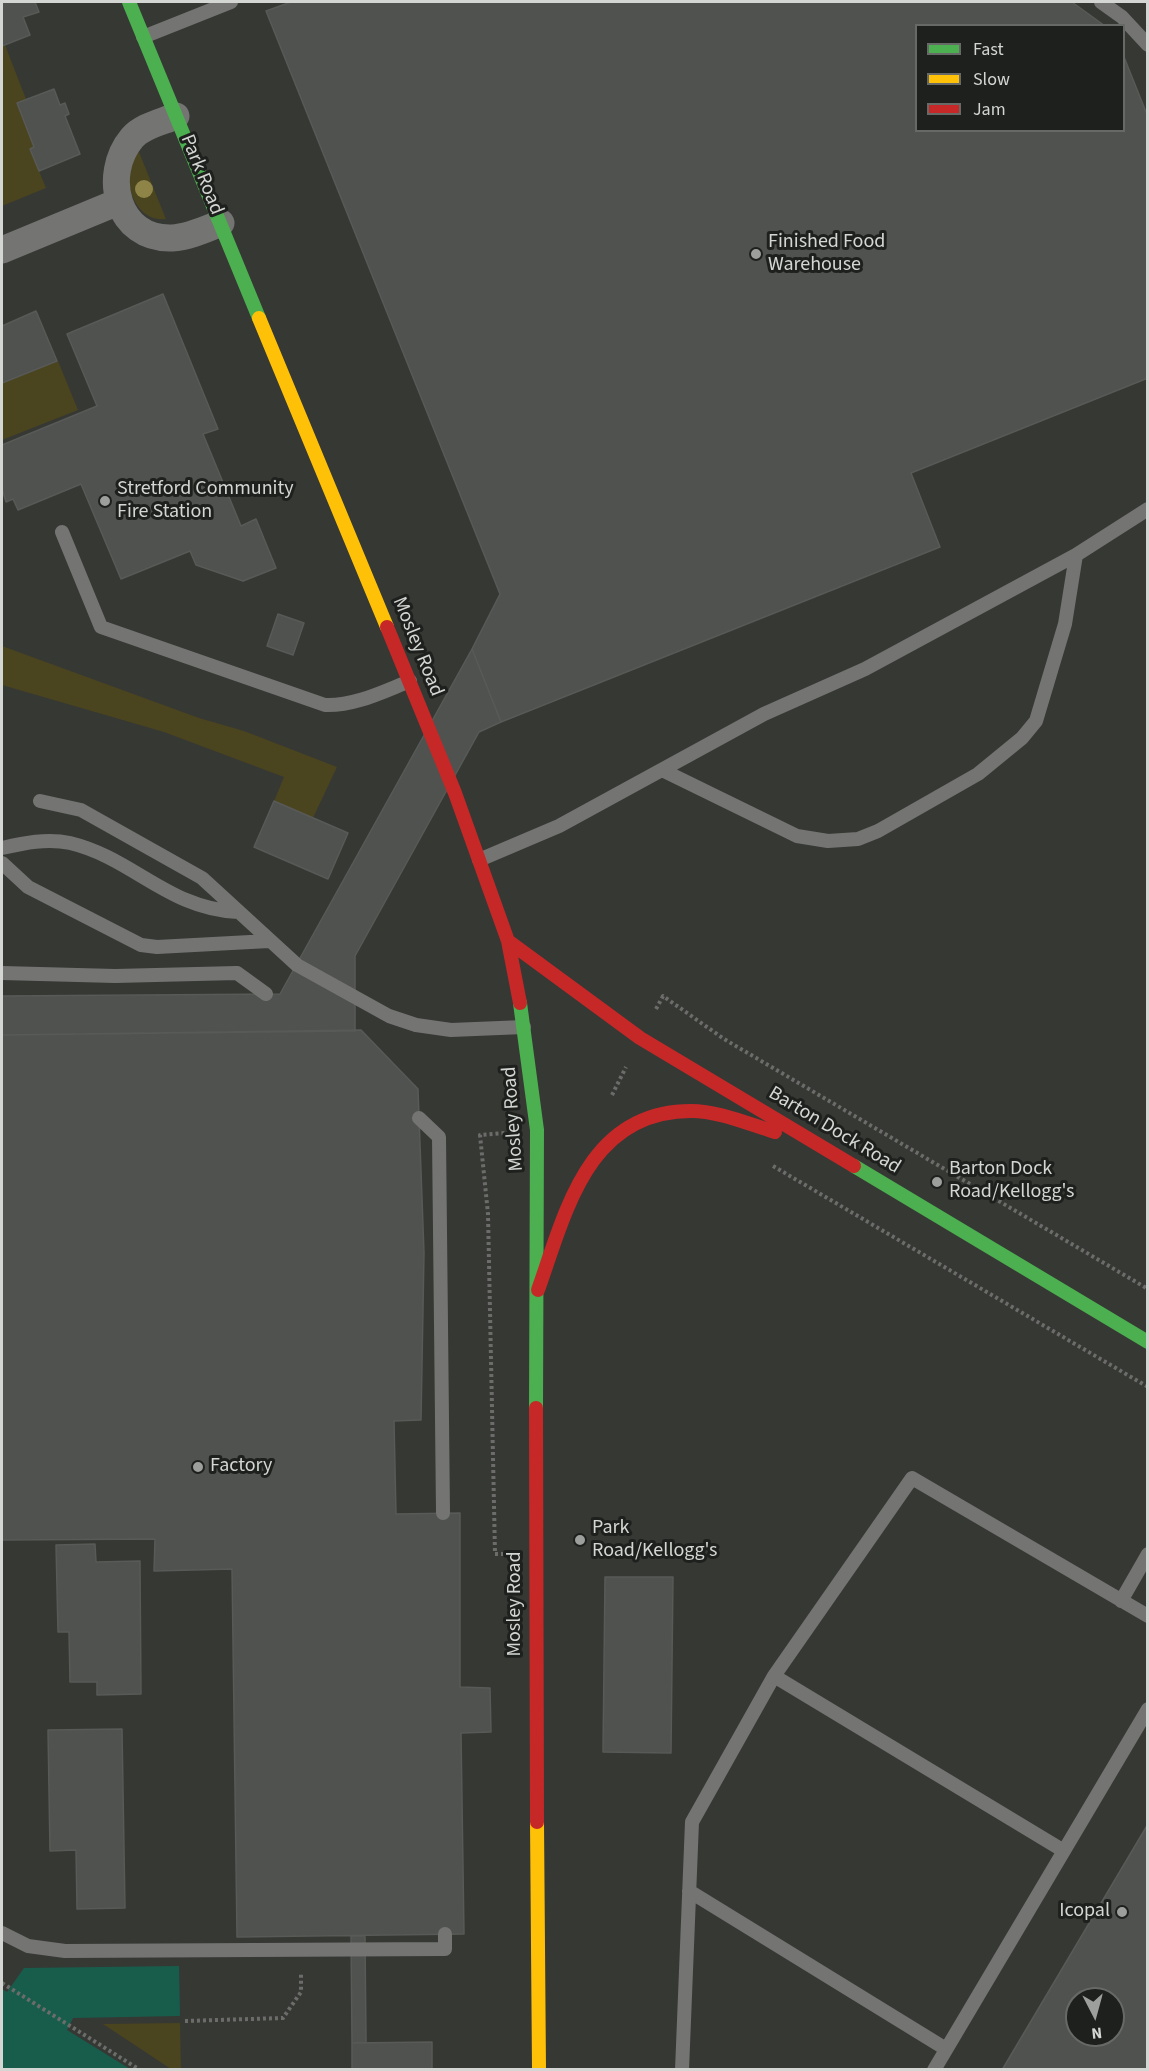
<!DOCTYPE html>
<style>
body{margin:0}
#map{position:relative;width:1149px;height:2071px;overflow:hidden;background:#363834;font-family:"Source Sans 3",sans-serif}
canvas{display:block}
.frame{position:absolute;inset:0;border:3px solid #d3d6d2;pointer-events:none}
.legend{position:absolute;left:915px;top:24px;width:210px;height:108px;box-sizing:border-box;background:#1e201d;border:2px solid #666965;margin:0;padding:8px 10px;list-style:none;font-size:18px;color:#d3d6d2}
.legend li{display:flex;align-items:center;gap:12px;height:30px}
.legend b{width:30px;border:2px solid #666965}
.north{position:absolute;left:1065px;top:1987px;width:60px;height:60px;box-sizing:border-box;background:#1e201d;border:2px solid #666965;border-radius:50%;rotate:174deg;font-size:16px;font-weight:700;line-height:24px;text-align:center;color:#d3d6d2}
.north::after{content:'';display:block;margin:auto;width:21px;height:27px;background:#9c9f9b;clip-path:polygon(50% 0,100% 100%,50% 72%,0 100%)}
</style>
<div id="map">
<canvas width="1149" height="2071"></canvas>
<div class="frame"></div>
<ul class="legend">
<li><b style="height:8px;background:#4caf50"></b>Fast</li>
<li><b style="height:8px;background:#ffc107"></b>Slow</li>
<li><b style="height:8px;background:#c62828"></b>Jam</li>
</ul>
<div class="north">N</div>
</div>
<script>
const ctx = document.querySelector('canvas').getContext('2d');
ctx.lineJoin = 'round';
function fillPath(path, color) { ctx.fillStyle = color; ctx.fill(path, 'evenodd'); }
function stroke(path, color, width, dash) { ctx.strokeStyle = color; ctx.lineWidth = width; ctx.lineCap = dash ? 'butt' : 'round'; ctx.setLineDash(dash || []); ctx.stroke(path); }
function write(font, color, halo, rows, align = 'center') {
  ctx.font = font + ' "Source Sans 3",sans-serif'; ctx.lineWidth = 6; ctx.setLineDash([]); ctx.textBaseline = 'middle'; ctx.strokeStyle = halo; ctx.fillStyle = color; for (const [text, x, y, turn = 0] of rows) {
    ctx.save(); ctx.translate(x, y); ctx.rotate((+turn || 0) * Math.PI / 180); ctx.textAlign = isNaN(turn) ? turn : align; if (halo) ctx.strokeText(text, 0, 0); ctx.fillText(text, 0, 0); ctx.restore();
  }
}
const green = new Path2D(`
 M5,45L26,99L17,103L34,147L30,149L46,188L2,206V46Z
 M139,152L166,219C143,222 129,199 129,178C130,170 133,162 135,154Z
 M58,361L78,410L2,440V383Z
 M2,646L199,718L244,731L337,767L313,818L274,801L284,777L164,732L2,685Z
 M180,2023L181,2070L171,2069L103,2024Z`);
const water = new Path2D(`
 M179,1966L180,2016L73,2018L67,2030L130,2069H2V1989L7,1992L24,1968Z`);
const building = new Path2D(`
 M2,2H35L39,12L23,17L30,35L2,46Z
 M291,2H1072L1105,26H916V130H1124V57L1148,117V378L911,473L940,547L501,722L472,649L500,594L266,11Z
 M54,89L60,105L65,103L69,114L65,116L80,154L39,171L30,149L34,147L17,103Z
 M163,294L218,429L203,434L241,526L256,519L276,568L243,581L196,565L190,551L121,579L81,484L18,510L13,499L6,502L2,489V445L97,406L67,334Z
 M36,311L57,361L2,383V326Z
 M278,614L304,623L293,655L267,646Z
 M472,649L501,722L479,732L355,956V1031L2,1035V996L280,994Z
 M274,801L348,833L328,879L254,847Z
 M361,1030L418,1089L424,1253L421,1420L394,1421L396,1514L460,1513V1687L490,1688L491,1732L461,1733L464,1934L237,1937L232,1569L154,1571L155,1539L2,1540V1035Z
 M95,1544L96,1562L140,1561L141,1694L97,1695V1682H70L69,1632H58L56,1545Z
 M605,1577H673L671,1753L603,1752Z
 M122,1729L125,1908L77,1909L76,1850L50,1851L48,1730Z
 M1148,1824V2070H1002ZM1077,1999H1113V2035H1077Z
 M351,1936H365L366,2043H352Z
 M432,2042V2070H352V2043Z`);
const path = new Path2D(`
 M656,1009L663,996L724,1039L1148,1289
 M612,1095L626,1067
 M773,1166L1148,1387
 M504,1554H495L488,1214L480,1135L505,1133
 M2,1983L140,2070
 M185,2021L283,2018L301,1992V1973`);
const lane = new Path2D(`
 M1101,2L1122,17L1148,45
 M143,37L231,2
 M62,532L101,627L325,705C355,706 382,692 410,681
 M662,770L797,836L828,841L858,839L878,831L978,774L1022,738L1036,721L1065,624L1076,555
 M40,801L81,810L202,878L297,965L389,1016L416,1025L451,1030L524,1027
 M2,848C24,843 47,838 70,843C133,858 168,909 238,912
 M479,860L559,826L764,714L865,669L1076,555L1148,509
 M2,863L28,887L141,945L157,947L269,941
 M2,973L115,976L237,973L266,994
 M419,1118L439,1137L443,1513
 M1121,1601L1148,1554
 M774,1676L1064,1851
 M689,1891L946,2049
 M2,1933L28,1946L65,1951L445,1949V1934
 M682,2070L692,1822L774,1676L912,1478L1148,1616
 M934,2070L1148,1709`);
const street = new Path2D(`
 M176,116C162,122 142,126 132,138C101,175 117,240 172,238C189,237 206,229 221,223
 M2,250L118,202`);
const fast = new Path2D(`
 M129,2L259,318
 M520,1003L537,1130L536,1408
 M854,1166L1148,1342`);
const slow = new Path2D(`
 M259,318L387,627
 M537,1822L539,2070`);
const jam = new Path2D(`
 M387,627L455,793L508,941L520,1003
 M508,941L640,1038L854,1166
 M538,1290C566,1211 588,1111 691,1111C719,1111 748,1124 775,1132
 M536,1408L537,1822`);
const trees = [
 [144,189]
];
const markers = [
 [756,254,6,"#9c9f9b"],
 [105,501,6,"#9c9f9b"],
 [937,1182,6,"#9c9f9b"],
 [198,1467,6,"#9c9f9b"],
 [580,1540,6,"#9c9f9b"],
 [1122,1912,6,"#9c9f9b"]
];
const streetNames = [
 ["Park Road",201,175,68],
 ["Mosley Road",417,647,68],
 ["Mosley Road",514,1119,-94],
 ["Barton Dock Road",834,1131,31],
 ["Mosley Road",516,1604,-90]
];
const poiNames = [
 ["Finished Food",768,243],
 ["Warehouse",768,266],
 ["Stretford Community",117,490],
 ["Fire Station",117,513],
 ["Barton Dock",949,1170],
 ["Road/Kellogg's",949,1193],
 ["Factory",210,1467],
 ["Park",592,1529],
 ["Road/Kellogg's",592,1552],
 ["Icopal",1110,1912,"right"]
];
fillPath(green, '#4a441f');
fillPath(water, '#185d4c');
fillPath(building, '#50524f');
stroke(building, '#585a57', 1.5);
stroke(path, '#6c6d6b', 4, [3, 3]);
stroke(lane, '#747573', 14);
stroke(street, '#747573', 27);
stroke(fast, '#4caf50', 14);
stroke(slow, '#ffc107', 14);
stroke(jam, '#c62828', 14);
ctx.fillStyle = '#8e8448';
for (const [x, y] of trees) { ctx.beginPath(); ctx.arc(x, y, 9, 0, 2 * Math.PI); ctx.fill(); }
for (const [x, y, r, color] of markers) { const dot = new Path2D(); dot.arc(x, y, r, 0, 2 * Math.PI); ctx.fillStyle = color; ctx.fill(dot); stroke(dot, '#1e201d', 2); }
write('20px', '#d3d6d2', '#1e201d', streetNames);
write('20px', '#d3d6d2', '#1e201d', poiNames, 'left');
</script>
